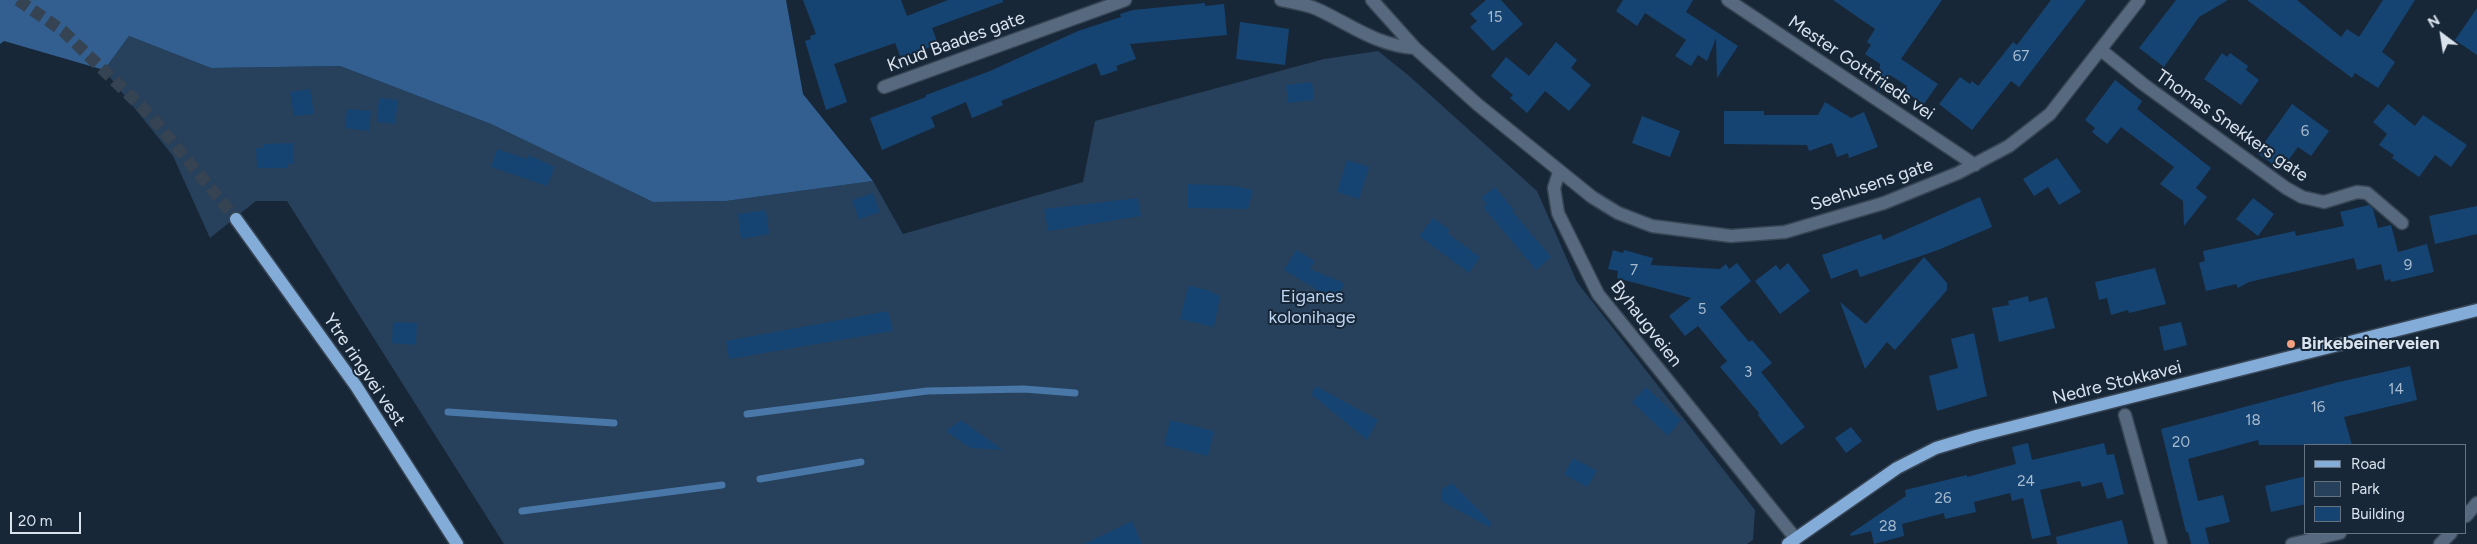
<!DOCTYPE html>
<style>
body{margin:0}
#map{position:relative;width:2477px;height:544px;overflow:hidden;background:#182737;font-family:Figtree,sans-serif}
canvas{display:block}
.legend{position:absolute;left:2304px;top:444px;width:162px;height:90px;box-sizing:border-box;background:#182737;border:1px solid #657280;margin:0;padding:6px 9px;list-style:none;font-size:15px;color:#d9e3ee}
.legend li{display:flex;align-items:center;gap:10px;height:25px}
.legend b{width:25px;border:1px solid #657280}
.north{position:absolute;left:2417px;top:10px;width:50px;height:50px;-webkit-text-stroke:4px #182737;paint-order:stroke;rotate:329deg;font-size:14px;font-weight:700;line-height:20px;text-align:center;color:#d9e3ee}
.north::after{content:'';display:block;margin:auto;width:18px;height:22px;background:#d9e3ee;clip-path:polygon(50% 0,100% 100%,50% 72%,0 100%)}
.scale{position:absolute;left:10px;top:512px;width:71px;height:22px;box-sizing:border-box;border:2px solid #d9e3ee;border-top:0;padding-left:6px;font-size:15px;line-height:18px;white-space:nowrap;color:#d9e3ee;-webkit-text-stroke:4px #182737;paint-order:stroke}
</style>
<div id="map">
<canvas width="2477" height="544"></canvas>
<ul class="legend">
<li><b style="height:6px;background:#84acd9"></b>Road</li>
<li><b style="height:14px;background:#27405b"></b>Park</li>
<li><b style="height:14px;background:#164472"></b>Building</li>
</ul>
<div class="north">N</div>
<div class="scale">20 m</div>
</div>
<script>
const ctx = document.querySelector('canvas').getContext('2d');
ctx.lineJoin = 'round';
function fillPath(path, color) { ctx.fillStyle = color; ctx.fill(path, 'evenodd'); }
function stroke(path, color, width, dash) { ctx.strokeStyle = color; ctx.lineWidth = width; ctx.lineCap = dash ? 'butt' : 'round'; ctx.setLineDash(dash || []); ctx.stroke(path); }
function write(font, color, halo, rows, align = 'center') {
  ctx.font = font + ' Figtree,sans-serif'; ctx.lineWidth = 4; ctx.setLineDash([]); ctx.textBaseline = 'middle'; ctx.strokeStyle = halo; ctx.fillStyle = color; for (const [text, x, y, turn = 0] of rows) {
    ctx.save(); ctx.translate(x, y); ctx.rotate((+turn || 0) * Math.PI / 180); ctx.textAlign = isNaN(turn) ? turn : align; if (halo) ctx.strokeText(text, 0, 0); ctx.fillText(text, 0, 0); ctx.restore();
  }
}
const green = new Path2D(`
 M129,36L211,68L340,66L491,124L653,202L726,201L873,181L903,234L1083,182L1095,121L1324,59L1378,51L1408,75L1537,191L1577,282L1755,510L1753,540L1747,544H504L287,201H256L210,238L173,156L104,70Z`);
const forest = new Path2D(`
 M0,0H786L803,94L873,181L726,201L653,202L491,124L340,66L211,68L129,36L104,70L4,41L0,44Z`);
const stream = new Path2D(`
 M448,412L614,423
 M747,414L927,391L1024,389L1075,393
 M760,479L861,462
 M522,511L722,485`);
const building = new Path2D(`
 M803,0H901L907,16L948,0H1003V2L932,28L938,44L901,58L895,43L834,64L847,102L826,110L805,41L811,39L810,36L816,34Z
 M1486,0H1501L1523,24L1493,51L1470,27L1477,21L1470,14Z
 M1623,0H1693L1686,12L1738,46L1717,78L1716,38L1707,61L1698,55L1691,66L1675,56L1686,40L1645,13L1637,26L1616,11Z
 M1833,0H1942L1901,59L1938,84L1924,104L1904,91L1907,86L1890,75L1878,91L1880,64L1865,54L1871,45L1867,42L1875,29Z
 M2051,0H2086L2019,87L2011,81L1972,130L1939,104L1960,77L1970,84L1972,81L1978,86L2013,42L2017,45Z
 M2176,0H2228L2199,17L2164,67L2139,48Z
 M2247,0H2297L2341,37L2347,29L2359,37L2383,0H2415L2382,52L2395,62L2378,88L2355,73L2352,78Z
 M1205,3V6L1224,4L1227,35L1130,44L1136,59L1116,66L1118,70L1101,76L1096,63L1001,101L1003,105L972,118L966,102L931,117L935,127L882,150L870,118L926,97V95L990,71L1078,31L1121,17L1120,14L1133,10Z
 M2477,8V55L2455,40Z
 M1240,22L1289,29L1285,65L1236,59Z
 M1556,42L1577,60L1571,68L1591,85L1569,111L1545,91L1527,113L1510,98L1513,95L1491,76L1506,57L1529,76Z
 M2222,53L2227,57L2230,53L2248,66L2246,70L2259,80L2241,105L2204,79Z
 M2115,80L2142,101L2137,109L2211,168L2196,188L2207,197L2184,226L2183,201L2160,184L2174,167L2121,127L2107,144L2092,132L2095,128L2085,120Z
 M1312,82L1314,100L1288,103L1286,85Z
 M310,89L314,114L294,116L290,92Z
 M379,98L398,100L395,124L377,122Z
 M1825,102L1851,118L1864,112L1878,147L1849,158L1848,153L1837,157L1832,143L1809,151L1807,145L1724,144V111H1764V115H1818Z
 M2292,104L2329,131L2311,156L2298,147L2281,170L2257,153Z
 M2388,104L2415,126L2423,115L2467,145L2451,167L2435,155L2419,177L2392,158L2394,155L2379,145L2387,134L2373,122Z
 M347,109L371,111L369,131L345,128Z
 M1642,116L1680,131L1670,157L1632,143Z
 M293,143L294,164H287V168H257L256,148H264V144Z
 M497,149L527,159L529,155L555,167L547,186L491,167Z
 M2057,158L2081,192L2059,205L2048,187L2034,196L2023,179Z
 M1347,160L1369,167L1359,199L1337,192Z
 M1188,184L1235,186L1253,190L1248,209L1187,208Z
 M1495,187L1514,210L1512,211L1551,257L1536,270L1483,207L1487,205L1481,198Z
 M873,193L880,212L859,219L852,200Z
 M1980,197L1992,227L1938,250L1860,277L1857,269L1831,279L1822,255L1881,234L1883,240Z
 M1138,198L1141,216L1048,231L1044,209Z
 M2253,198L2274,214L2258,236L2236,219Z
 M2369,205L2373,209L2378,228L2391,225L2398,252L2427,244L2434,272L2391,282L2390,279L2385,281L2381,264L2357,270L2354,258L2249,282L2238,288L2236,284L2206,291L2199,263L2205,261L2203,251L2295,231L2296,236L2344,226L2340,212Z
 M2477,206V234L2435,244L2429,216Z
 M766,210L769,234L741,239L738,214Z
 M1433,218L1450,230L1447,233L1480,257L1469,273L1419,236Z
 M1296,250L1315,261L1310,269L1344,283L1337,302L1284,270Z
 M1613,250L1623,253L1624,250L1653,258L1651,265L1720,269L1726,264L1729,269L1737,263L1751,281L1720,307L1749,342L1752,340L1772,363L1761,372L1805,427L1781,445L1758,415L1759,413L1720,367L1727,361L1698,326L1685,336L1669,316L1691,298L1617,278L1618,271L1608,269Z
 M1924,257L1947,283V290L1895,350L1887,342L1865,369L1840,302L1866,324Z
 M1788,263L1810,291L1780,314L1755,281L1776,265L1780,270Z
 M2155,268L2166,304L2129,313L2128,310L2111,315L2107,298L2099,300L2095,282Z
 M1191,286L1210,291L1220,296L1214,327L1180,319L1188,287Z
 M2028,296L2029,302L2047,297L2055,328L1999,342L1992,308L2009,305L2008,301Z
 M888,311L893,331L729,359L726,341Z
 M393,322L417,323L416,345L392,343Z
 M2181,322L2187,345L2164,351L2159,327Z
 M1974,333L1987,396L1937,411L1929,376L1958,368L1951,339Z
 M2410,366L2417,400L2344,417L2352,445H2259L2258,440L2188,459L2198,501L2223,495L2230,522L2205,528L2209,544H2191L2188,532H2186L2161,429L2339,382Z
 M1316,386L1378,420L1367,440L1311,394Z
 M1646,387L1681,420L1668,436L1632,402Z
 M961,420L1003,450L970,448L946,431Z
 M1170,420L1214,431L1208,456L1164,445Z
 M1851,427L1862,441L1846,453L1835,438Z
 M2028,443L2032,460L2104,443L2107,455L2114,454L2124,494L2107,499L2102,482L2082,487L2080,481L2040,490L2051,535L2032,539L2023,498L2012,501L2010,493L1974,502L1976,512L1945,519L1944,513L1902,524L1904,536L1874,544L1871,531L1851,536L1850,534L1906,496L1905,490L1967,475V477L2016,464L2012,447Z
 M1573,458L1597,471L1587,487L1564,474Z
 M2306,476V504L2271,512L2265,486Z
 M1452,483L1492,523L1489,527L1441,501V490Z
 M2122,520L2128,544H2057L2056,537Z
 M1132,521L1142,544H1084Z`);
const majorTunnel = new Path2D(`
 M18,0L63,31L151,116L236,219`);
const minor = new Path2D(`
 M1281,0C1293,3 1308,4 1319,10C1351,25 1378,46 1415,48
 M1372,0L1415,48L1477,104L1592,197L1618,213L1652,226L1731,236L1785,232L1884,203L1958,173L2009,146L2050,114L2139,0
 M1728,0L1975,165
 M2101,50L2143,84L2286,188L2302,197L2324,202L2357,192L2367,193L2402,223
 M884,87L1125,0
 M1559,172L1554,188L1558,213L1598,294L1796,539
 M2125,415L2161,544
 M2466,516L2477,503
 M2292,544L2340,533
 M2440,544L2451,533`);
const major = new Path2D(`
 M236,219L356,386L457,544
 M1788,544L1897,468L1936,448L1976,436L2477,310`);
const markers = [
 [2291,344,5,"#f2a080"]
];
const numberNames = [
 ["15",1495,18],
 ["67",2021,57],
 ["6",2305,132],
 ["9",2408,266],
 ["7",1634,271],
 ["5",1702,310],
 ["3",1748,373],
 ["14",2396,390],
 ["16",2318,408],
 ["18",2253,421],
 ["20",2181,443],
 ["24",2026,482],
 ["26",1943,499],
 ["28",1888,527]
];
const streetNames = [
 ["Knud Baades gate",956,42,-20],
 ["Mester Gottfrieds vei",1861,68,34],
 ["Thomas Snekkers gate",2232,126,35],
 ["Seehusens gate",1872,185,-19],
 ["Byhaugveien",1646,324,52],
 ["Ytre ringvei vest",364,370,56],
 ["Nedre Stokkavei",2117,383,-14]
];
const parkNames = [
 ["Eiganes",1312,297],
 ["kolonihage",1312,318]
];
const poiNames = [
 ["Birkebeinerveien",2301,344]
];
fillPath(green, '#27405b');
fillPath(forest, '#325f8f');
stroke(stream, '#4977a8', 7);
fillPath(building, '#164472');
stroke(majorTunnel, '#354352', 12, [12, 6]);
stroke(minor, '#374554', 15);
stroke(major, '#374554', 15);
stroke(minor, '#56697f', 12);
stroke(major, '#84acd9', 12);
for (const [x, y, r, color] of markers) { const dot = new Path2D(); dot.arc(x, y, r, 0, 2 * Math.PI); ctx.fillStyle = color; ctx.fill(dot); stroke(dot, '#182737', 2); }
write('15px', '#a8bbcf', null, numberNames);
write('18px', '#d9e3ee', '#182737', streetNames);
write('18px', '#bad4f1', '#182737', parkNames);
write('bold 18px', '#d9e3ee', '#182737', poiNames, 'left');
</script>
